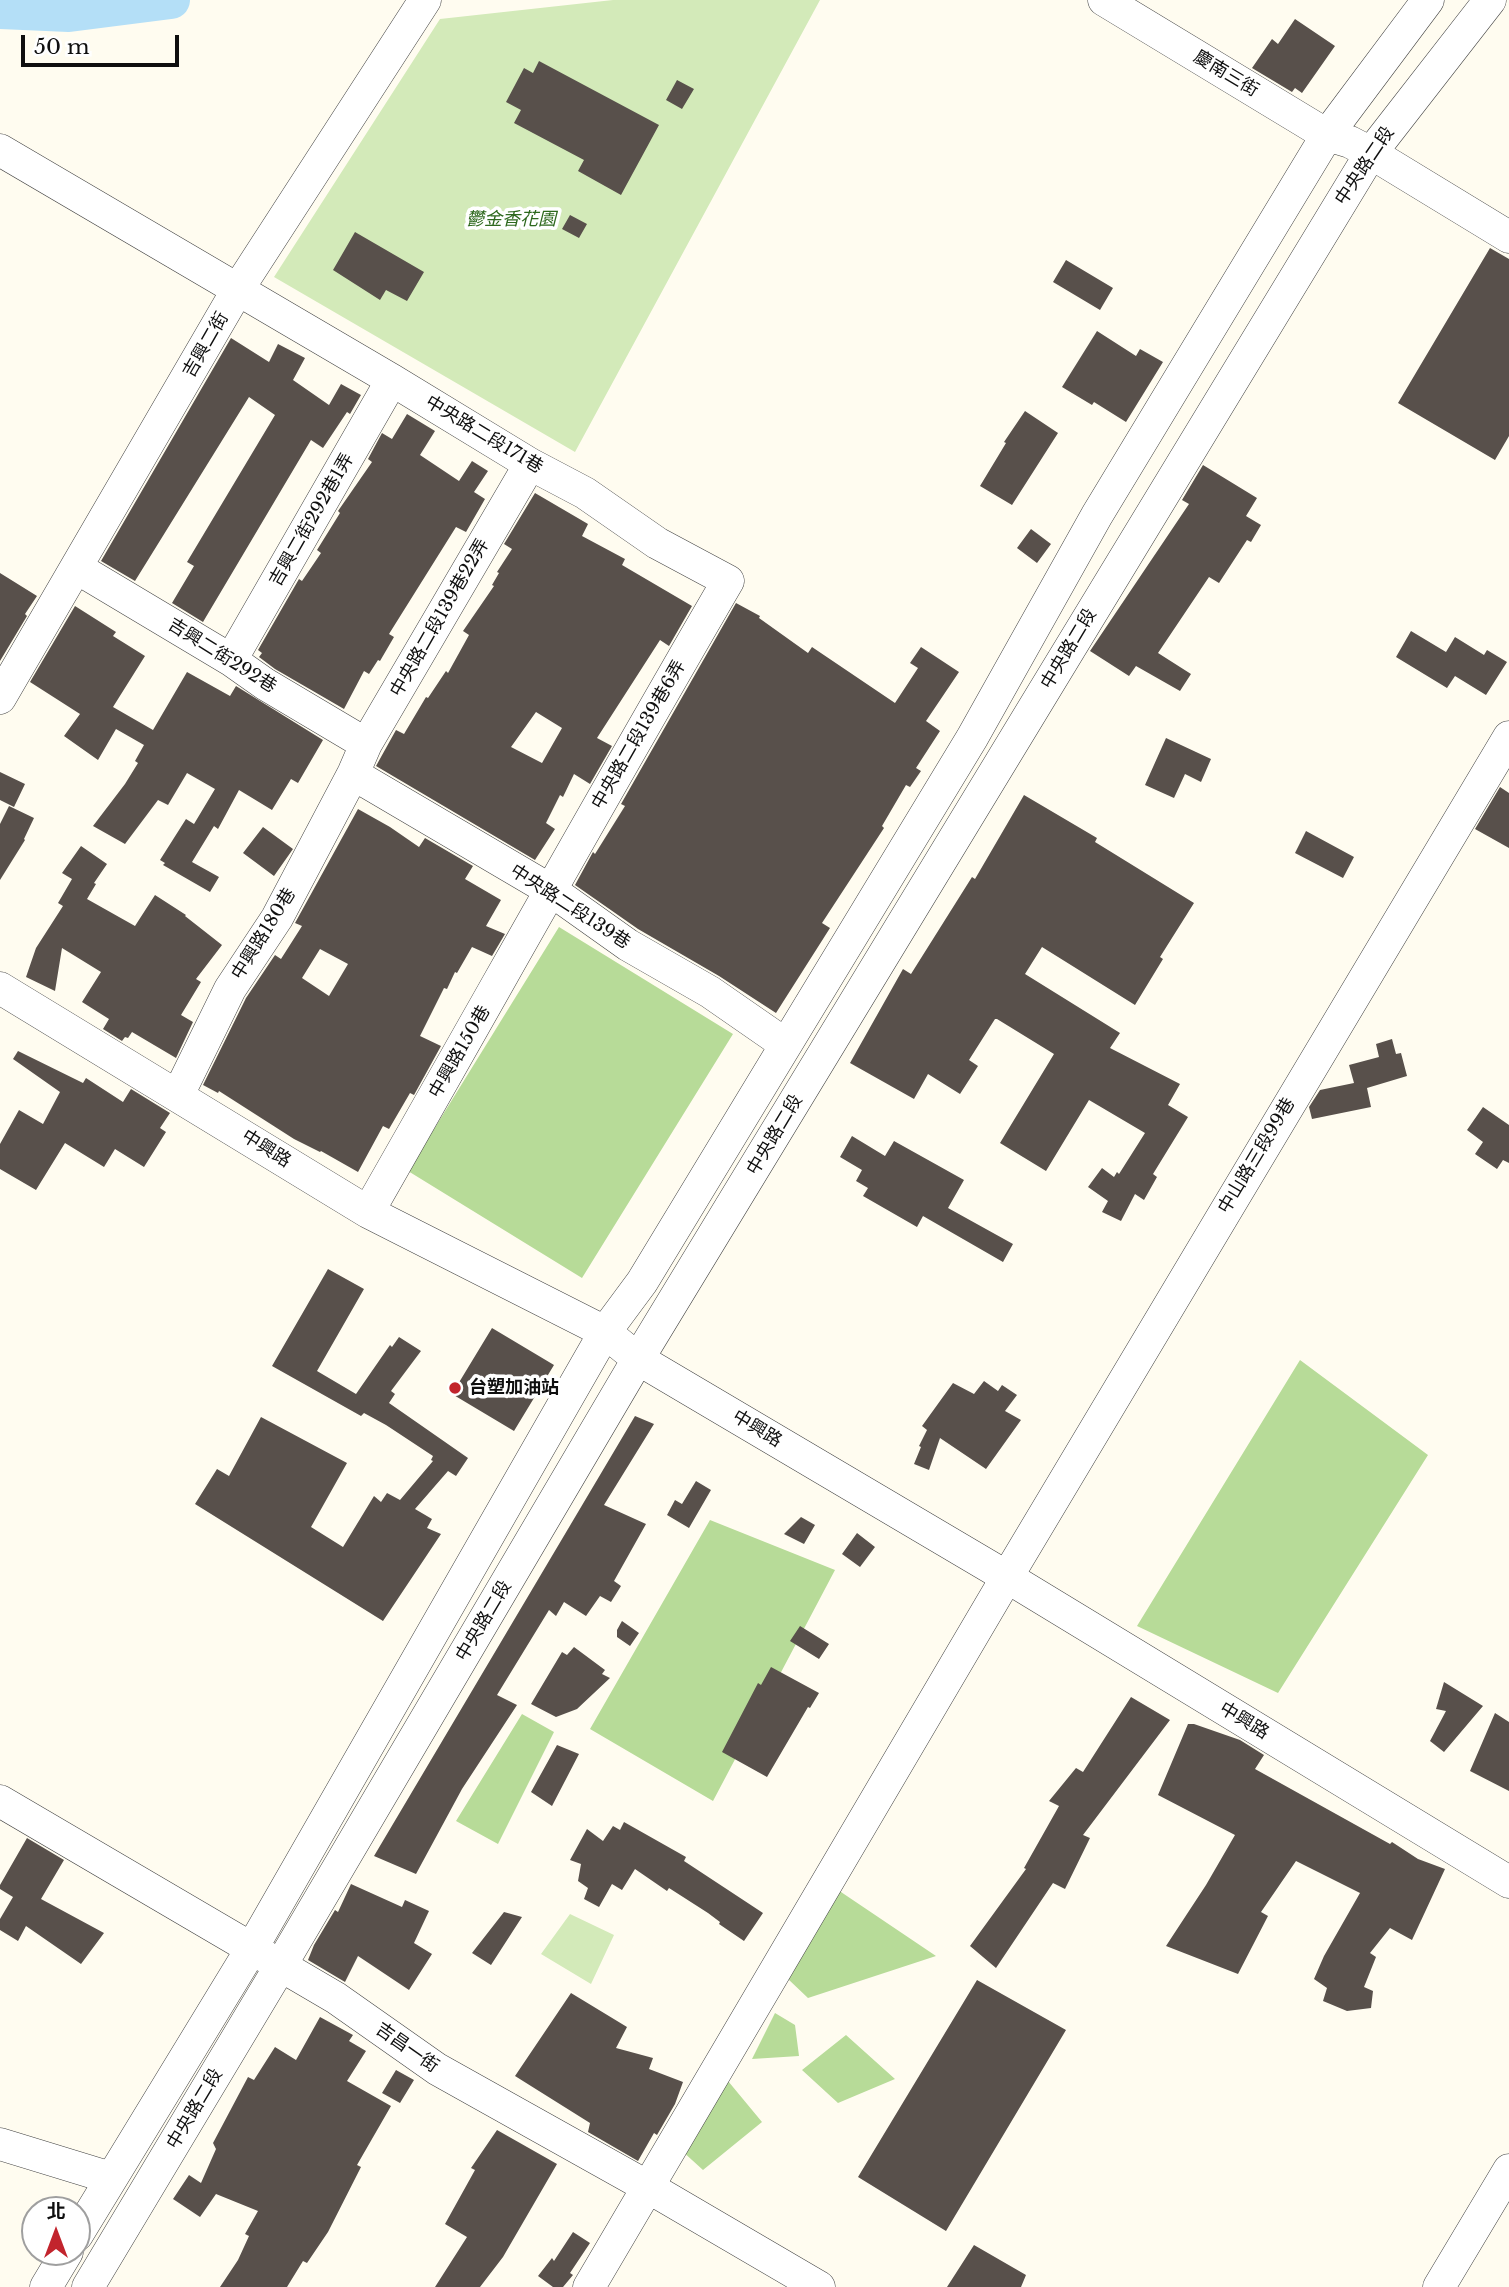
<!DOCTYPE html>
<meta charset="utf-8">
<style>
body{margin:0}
#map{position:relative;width:1509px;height:2287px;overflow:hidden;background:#fffcf0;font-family:"Libre Baskerville","Noto Sans TC",serif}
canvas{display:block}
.north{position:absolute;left:21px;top:2196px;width:70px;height:70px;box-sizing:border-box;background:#fff;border:2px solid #9f9f9f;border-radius:50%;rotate:0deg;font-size:19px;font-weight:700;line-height:28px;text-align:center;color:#0f0f0f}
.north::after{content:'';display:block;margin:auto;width:24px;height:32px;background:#c2242d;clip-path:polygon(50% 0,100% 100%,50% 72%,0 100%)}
.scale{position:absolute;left:21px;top:35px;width:158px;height:32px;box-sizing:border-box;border:4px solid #0f0f0f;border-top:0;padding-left:9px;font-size:21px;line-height:24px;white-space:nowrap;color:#0f0f0f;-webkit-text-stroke:5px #fff;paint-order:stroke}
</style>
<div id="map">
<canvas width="1509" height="2287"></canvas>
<div class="north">北</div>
<div class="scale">50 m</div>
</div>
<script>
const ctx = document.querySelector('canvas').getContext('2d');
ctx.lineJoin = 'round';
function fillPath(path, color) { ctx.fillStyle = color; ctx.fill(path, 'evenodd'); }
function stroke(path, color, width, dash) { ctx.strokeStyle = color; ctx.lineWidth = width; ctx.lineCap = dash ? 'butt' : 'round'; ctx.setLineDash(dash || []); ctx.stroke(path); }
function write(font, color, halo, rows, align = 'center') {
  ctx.font = font + ' "Libre Baskerville","Noto Sans TC",serif'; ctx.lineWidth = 7; ctx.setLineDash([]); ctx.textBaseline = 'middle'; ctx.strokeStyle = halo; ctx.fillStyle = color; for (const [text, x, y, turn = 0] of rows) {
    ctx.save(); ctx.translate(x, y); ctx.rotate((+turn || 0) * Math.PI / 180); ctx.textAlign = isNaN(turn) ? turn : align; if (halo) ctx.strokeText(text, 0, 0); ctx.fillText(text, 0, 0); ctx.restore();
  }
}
const green = new Path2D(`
 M613,0H820L575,452L274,277L440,19Z
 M570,1914L614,1935L591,1984L541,1954Z`);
const forest = new Path2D(`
 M559,927L733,1034L582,1278L408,1171Z
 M1300,1360L1428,1455L1278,1693L1137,1626Z
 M710,1520L835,1570L713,1801L590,1729Z
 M522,1714L554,1732L498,1844L456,1821Z
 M838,1890L936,1956L808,1998L788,1979Z
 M775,2013L795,2025L799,2056L752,2059Z
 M846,2035L895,2079L838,2103L802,2070Z
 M728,2081L762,2122L703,2170L681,2150Z`);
const river = new Path2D(`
 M0,10L69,13L171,0`);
const building = new Path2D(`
 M1295,19L1335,46L1302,93L1295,88L1292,92L1252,68L1272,39L1278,44Z
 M539,61L659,125L621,195L578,171L584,160L514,123L521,110L506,102L524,68L533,73Z
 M677,80L694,89L682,109L666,100Z
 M570,215L587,224L579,238L562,229Z
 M355,232L424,272L407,301L386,290L380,300L333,270Z
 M1490,248L1509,259V436L1495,460L1398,403Z
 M1066,260L1113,288L1100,310L1053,282Z
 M1097,331L1136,356L1140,349L1163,362L1126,422L1094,402L1092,405L1062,387Z
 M231,338L269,362L278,344L305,358L293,380L329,405L341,384L361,395L350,414L347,412L323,448L311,440L203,622L172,603L194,566L187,562L275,415L249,397L135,581L101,561Z
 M1025,411L1058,433L1012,505L980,486L1006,443L1004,442Z
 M407,414L435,431L420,455L459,481L472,461L488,471L474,492L485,499L466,532L456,527L389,634L394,637L380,661L378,660L369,674L364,671L344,709L275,669L259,657L262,653L258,650L299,579L302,581L321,553L317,550L340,513L338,511L372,462L368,459L382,433L392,439Z
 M1203,465L1257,498L1246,516L1261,525L1251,542L1247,540L1219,583L1209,577L1158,653L1191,674L1180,691L1136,666L1129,676L1090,651L1189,504L1182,500Z
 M535,493L588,524L582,536L625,559L622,565L692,606L669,646L660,640L597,738L612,746L590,784L574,774L563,797L560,795L546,823L555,829L535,860L376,766L396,730L404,734L426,697L428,698L446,671L448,673L469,635L463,631L494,586L492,585L499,573L497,572L512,549L504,544ZM536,712L562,728L542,763L511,747Z
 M1031,529L1051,544L1037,563L1017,548Z
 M0,573L37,596L25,614L27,616L0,661Z
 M736,603L760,616L759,618L808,653L812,647L895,703L918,668L910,663L921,647L959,672L926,721L940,731L916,768L921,771L910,787L906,785L882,826L884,828L822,923L830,928L776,1013L719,976L638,929L575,885L593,852L595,854L625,806L621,804Z
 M75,606L116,632L113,636L145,656L113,707L153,730L187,672L230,696L236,686L323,740L298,783L291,779L272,810L239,790L218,829L214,826L192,862L219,877L210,892L163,865L165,863L160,860L186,819L194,824L215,789L187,773L168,805L158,800L125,844L93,826L125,784L138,763L135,761L144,745L116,729L98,760L64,736L80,714L30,682Z
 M1411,631L1446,652L1455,637L1484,655L1487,650L1507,662L1486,695L1455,676L1447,688L1396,657Z
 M1166,738L1211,759L1201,782L1185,774L1174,798L1145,785Z
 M0,772L25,784L14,807L0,800Z
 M1500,787L1509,793V848L1475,829Z
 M1024,795L1097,838L1095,842L1194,903L1160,957L1163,959L1135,1005L1042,947L1025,974L1120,1033L1110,1048L1180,1084L1168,1105L1188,1117L1153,1174L1157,1177L1144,1200L1135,1194L1121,1221L1102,1212L1108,1201L1088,1187L1102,1168L1114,1177L1117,1172L1119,1174L1145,1133L1089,1100L1046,1171L1000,1143L1054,1054L997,1019H995L969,1060L978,1066L960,1094L928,1074L914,1099L850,1063L903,969L911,974L972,877L975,879Z
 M9,806L34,818L24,839L25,840L0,880V824Z
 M358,809L390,827L419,847L425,838L473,866L465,879L501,900L486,926L505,934L492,956L472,947L457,973L455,972L447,989L444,988L420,1036L441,1046L414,1095L410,1093L389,1129L383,1126L358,1172L321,1151L320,1152L294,1139L219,1091L218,1093L203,1085L246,998L275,955L281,959L302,926L295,923ZM320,949L348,964L329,996L302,978Z
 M263,827L293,849L274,876L243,853Z
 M1306,831L1354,857L1343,878L1295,853Z
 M81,846L107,864L94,883L96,884L87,899L135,926L155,895L186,915L185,916L222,945L196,979L201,982L181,1015L193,1022L176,1058L132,1032L128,1038L125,1037L122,1041L103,1029L109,1019L82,1002L101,972L62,948L55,991L26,977L36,948L63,906L58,903L72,879L62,873Z
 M1392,1039L1396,1054L1401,1053L1407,1076L1367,1088L1371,1107L1312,1119L1309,1107L1320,1090L1354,1083L1349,1065L1379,1057L1376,1044Z
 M18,1051L83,1083L86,1078L123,1102L131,1089L170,1113L160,1128L166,1132L144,1167L115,1149L104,1167L65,1143L36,1190L0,1169V1144L19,1110L43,1124L60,1092L13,1059Z
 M1483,1107L1509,1125V1163L1503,1160L1497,1169L1475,1154L1483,1142L1467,1130Z
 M852,1136L885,1156L894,1141L964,1180L948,1208L1013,1244L1003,1262L923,1216L917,1227L863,1196L868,1188L856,1181L862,1170L840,1157Z
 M328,1269L364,1289L317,1371L356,1394L390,1345L392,1347L399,1337L421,1351L391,1391L395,1394L389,1403L468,1458L456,1476L448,1471L415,1509L432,1519L427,1528L441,1534L383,1621L195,1504L217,1469L229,1476L261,1417L347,1463L311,1527L343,1547L374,1496L381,1502L387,1493L400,1500L433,1461L431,1460L433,1456L386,1425L364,1413L361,1416L272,1366Z
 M492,1328L554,1365L514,1431L452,1394Z
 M984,1381L998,1391L1002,1385L1017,1395L1005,1411L1021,1420L986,1469L940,1438L929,1470L914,1464L921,1447L919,1446L927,1430L922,1426L953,1383L974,1394Z
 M635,1416L654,1424L604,1505L646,1524L614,1581L621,1586L611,1602L600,1596L586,1616L564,1602L556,1616L549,1610L497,1695L517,1705L462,1789L416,1874L374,1856Z
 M696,1481L711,1490L689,1528L667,1515L675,1500L682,1504Z
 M801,1517L815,1525L804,1544L784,1534Z
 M857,1533L875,1547L860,1567L842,1554Z
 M622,1621L639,1633L630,1646L617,1637V1630Z
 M800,1626L829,1644L819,1659L790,1641Z
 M574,1647L605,1670L602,1674L610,1678L577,1709L556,1717L531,1704L562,1652L567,1655Z
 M771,1667L819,1693L810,1708L808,1707L767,1777L722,1752L758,1683L761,1685Z
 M1444,1682L1483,1706L1444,1752L1430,1741L1446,1711L1436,1709Z
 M1131,1697L1170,1720L1083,1835L1090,1838L1065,1889L1053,1883L996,1968L970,1946L1026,1869L1024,1868L1059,1806L1049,1801L1076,1768L1083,1772Z
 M1495,1713L1509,1722V1791L1470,1771Z
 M1188,1724H1194L1240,1740L1264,1755L1255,1769L1390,1844L1392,1842L1418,1859L1445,1869L1412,1940L1390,1928L1370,1953L1376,1957L1364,1987L1373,1991L1371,2008L1347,2011L1323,2001L1327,1988L1314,1979L1324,1956L1360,1893L1296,1861L1261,1912L1268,1916L1238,1974L1166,1946L1206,1885L1235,1835L1158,1795Z
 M557,1745L579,1754L552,1806L531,1792Z
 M624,1822L686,1857L684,1861L763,1913L744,1941L719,1924L720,1922L708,1913L669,1888L667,1891L635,1869L622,1890L612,1884L599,1907L584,1899L588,1888L578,1881L581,1864L570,1860L587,1829L603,1841L613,1826L620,1830Z
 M27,1838L64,1860L41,1899L104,1933L81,1964L26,1926L18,1941L0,1930V1919L13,1897L0,1889V1885Z
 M351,1884L402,1907L405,1900L429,1911L414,1943L432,1954L409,1990L358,1956L345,1982L308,1960L314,1945L335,1910L338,1912Z
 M504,1912L522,1917L491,1965L472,1953Z
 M977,1980L1066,2030L946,2231L858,2177Z
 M571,1993L627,2027L616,2048L653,2058L649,2069L683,2082L675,2104L657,2135L654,2133L638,2161L588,2132L590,2123L515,2076Z
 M320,2017L353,2035L349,2041L366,2051L347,2081L391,2106L357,2165L361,2167L328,2232L307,2263L303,2261L287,2287H220L238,2260L249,2236L245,2234L258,2211L216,2194L200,2217L173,2199L189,2175L201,2183L216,2149L213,2143L248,2077L254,2080L275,2047L296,2060Z
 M396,2070L414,2080L400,2103L382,2093Z
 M497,2130L557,2164L503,2257L480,2287H435L467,2237L445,2224L475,2170L471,2168Z
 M573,2232L590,2243L570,2273L573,2275L563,2287H553L538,2276L552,2258L554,2261Z
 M974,2245L1026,2275L1021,2287H947Z`);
const minor = new Path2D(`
 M1104,0L1327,135L1350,142L1371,153L1509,237
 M0,150L392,380L530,464L585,493L657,543L728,581C606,790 488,1002 368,1212
 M77,568L231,660L265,684L366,744
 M231,660L392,380
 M0,698L238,289L425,0
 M353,774L552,891L628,945L710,992L785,1044
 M0,988L368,1212L605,1332L638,1359L1007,1577L1509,1882
 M178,1095L230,989L277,918L353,774L366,744L530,464
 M0,1801L336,1998L437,2069L648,2187L819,2287
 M0,2144L111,2178
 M77,2235L252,1948L605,1332L642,1282L972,738L1097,515L1327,135L1428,0
 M46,2287L67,2252
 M88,2287L281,1965L638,1359L1371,153L1490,0
 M589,2287L1007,1577L1509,737
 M1439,2287L1509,2170`);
const markers = [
 [455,1388,7,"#c2242d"]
];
const streetNames = [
 ["慶南三街",1226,74,31],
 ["中央路二段",1365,166,-56],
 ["吉興二街",206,345,-60],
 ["中央路二段171巷",484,435,31],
 ["吉興二街292巷1弄",312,520,-60],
 ["中央路二段139巷22弄",440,618,-60],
 ["中央路二段",1069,649,-59],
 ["吉興二街292巷",222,656,32],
 ["中央路二段139巷6弄",639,735,-60],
 ["中央路二段139巷",570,907,33],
 ["中興路180巷",264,934,-58],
 ["中興路150巷",460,1052,-60],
 ["中央路二段",775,1135,-59],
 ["中興路",266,1149,32],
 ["中山路三段99巷",1257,1156,-59],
 ["中興路",757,1429,31],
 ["中央路二段",484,1621,-59],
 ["中興路",1244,1721,31],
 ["吉昌一街",407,2048,35],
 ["中央路二段",195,2109,-59]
];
const parkNames = [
 ["鬱金香花園",511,220]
];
const poiNames = [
 ["台塑加油站",469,1388]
];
fillPath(green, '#d3eab9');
fillPath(forest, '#b7db98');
stroke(river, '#b4dff7', 38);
fillPath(building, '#58504b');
stroke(minor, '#424242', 33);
stroke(minor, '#fff', 32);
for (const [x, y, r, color] of markers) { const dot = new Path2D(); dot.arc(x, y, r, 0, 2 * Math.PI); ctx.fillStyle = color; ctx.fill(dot); stroke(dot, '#fff', 2.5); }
write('18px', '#0f0f0f', '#fff', streetNames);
write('italic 18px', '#2d681d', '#fff', parkNames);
write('bold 18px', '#0f0f0f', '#fff', poiNames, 'left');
</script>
